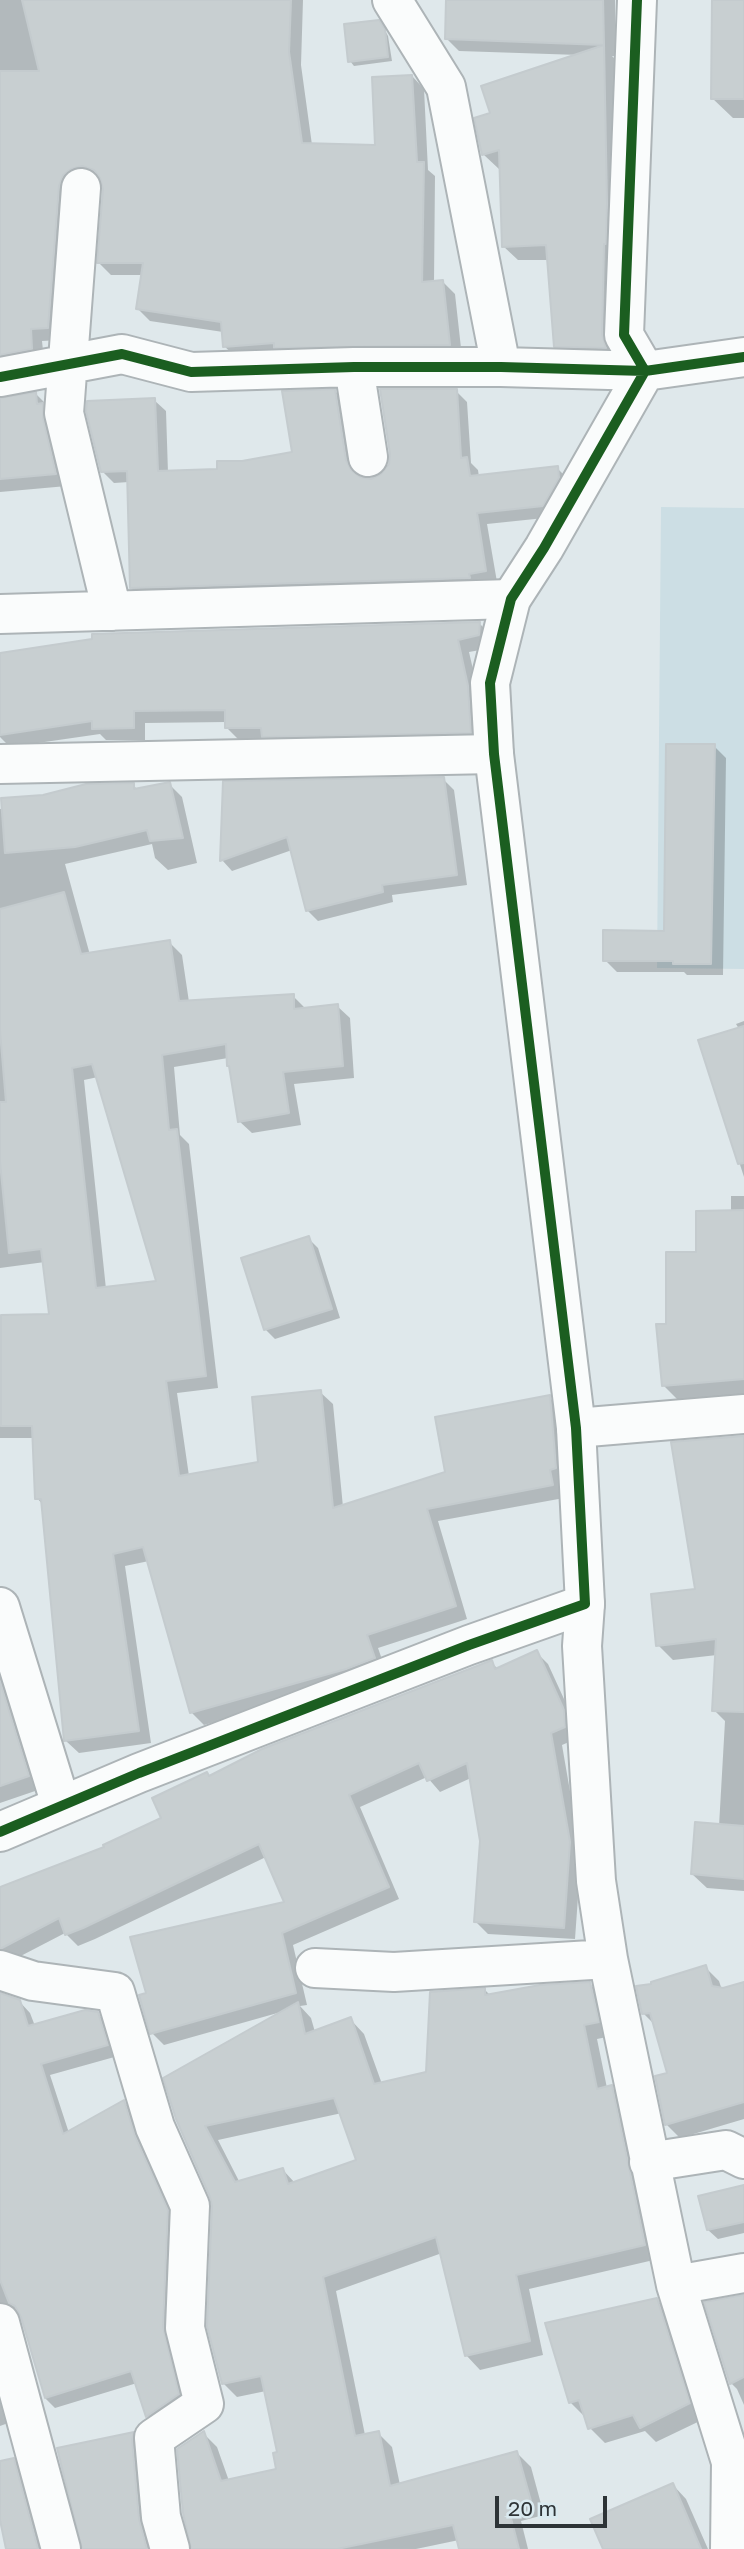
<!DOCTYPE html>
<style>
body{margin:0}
#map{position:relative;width:744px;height:2549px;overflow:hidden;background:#dfe8eb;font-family:"Golos Text",sans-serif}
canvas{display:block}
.scale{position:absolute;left:495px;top:2496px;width:112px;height:32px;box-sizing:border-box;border:4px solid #2d3336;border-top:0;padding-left:9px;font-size:21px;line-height:24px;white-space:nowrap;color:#2d3336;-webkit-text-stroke:5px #daeaf0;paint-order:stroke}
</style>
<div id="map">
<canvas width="744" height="2549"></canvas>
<div class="scale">20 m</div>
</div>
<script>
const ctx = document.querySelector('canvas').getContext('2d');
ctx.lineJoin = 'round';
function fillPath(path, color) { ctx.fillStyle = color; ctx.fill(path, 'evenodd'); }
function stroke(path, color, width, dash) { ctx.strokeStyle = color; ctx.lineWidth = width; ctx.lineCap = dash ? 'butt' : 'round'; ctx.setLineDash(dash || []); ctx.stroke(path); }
const built = new Path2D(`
 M661,507L744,508V969L657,968Z`);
const shadow = new Path2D(`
 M0,0H303L301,65L312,145L377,147L412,76L424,89L428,170L435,176L434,283L443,282L455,294L462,357L237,358L224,346L223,332L150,321L138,309L143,275H111L99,263L105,190L103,180L97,178L60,340L42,341L44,360L0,371Z
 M448,0H615V56H612L618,62L616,350L570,360L556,346L549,260H518L503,246L501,168L499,169L484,155L477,120L493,114L579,55L459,51L447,39Z
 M714,0H744V118H733L712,98Z
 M383,27L388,36L392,61L354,66L350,61Z
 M335,391L346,403L360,479L371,480L383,475L456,391L467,402L471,463L478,470L479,477L557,468L568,479L554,517L487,524L497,582L143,599L131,588L129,482L114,483L102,471L154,400L166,411L168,473L219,471L242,463L294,454Z
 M36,394L48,406L67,486L0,492V400Z
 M480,624L492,636L491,648L469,652L480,700L483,744L239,740L226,727L227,722L145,723V740H106L100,734L10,747L0,737V655Z
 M714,746L726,758L723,975H687L684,972H617L605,960L666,933Z
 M443,779L454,790L467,885L392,895L393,902L318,921L307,910L292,850L232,871L222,860Z
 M169,784L182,797L197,863L168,870L155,858L152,844L65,864L90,955L169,942L182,955L189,1002L293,996L306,1009L337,1006L350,1018L354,1078L294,1084L301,1125L252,1133L239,1121L228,1058L174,1067L180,1135L189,1144L218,1388L177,1393L189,1476L260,1464L320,1392L333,1404L343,1507L447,1473L549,1397L562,1410L564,1498L438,1521L467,1619L378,1648L386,1671L359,1681L204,1725L191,1712L149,1561L125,1566L151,1743L79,1753L66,1741L43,1505L37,1498L34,1438H0V1316H51L45,1262L0,1268V809L133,785L138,790ZM98,1077L159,1282L106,1289L84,1080Z
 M744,1021V1177L700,1041L739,1029L736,1024Z
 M731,1196H744V1395L679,1401L663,1385L668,1325L698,1254L731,1212Z
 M308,1238L318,1248L340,1318L275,1339L265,1329Z
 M744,1438V1891L707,1888L692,1874L719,1826L725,1721L714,1710L717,1655L673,1660L658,1645L697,1590Z
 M536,1652L548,1664L575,1723L576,1739L562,1745L581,1855L575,1939L488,1934L476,1922L482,1841L471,1778L440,1792L427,1777L360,1807L399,1899L293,1945L307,2005L300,2006L311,2018L315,2032L350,2019L364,2034L382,2084L427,2073L485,1990L491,1996L590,1984L604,1998L612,2036L597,2039L607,2088L611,2087L626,2101L658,2259L529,2289L543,2355L480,2370L466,2355L442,2253L336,2291L365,2435L378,2433L392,2447L400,2485L517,2453L531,2467L544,2515L521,2521L528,2549H461L459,2540L416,2549H195L203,2433L217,2447L229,2481L278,2471L279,2453L266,2391L237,2397L223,2383L214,2206L212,2197L177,2119L281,2012L164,2045L152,2033L148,1994L286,1904L266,1857L95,1939L78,1946L65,1933L13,1960L0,1964V1889L107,1848L163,1819L210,1778L491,1662L498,1669ZM342,2113L358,2161L295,2183L283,2170L240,2183L218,2140Z
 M0,1657L41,1789L0,1803Z
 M705,1967L719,1981L722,1990L744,1984V2119L680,2138L667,2125L657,2077L669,2074L655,2025L644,2014L652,1986Z
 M0,1995L19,2001L30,2013L35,2026L97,2013L108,2025L118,2056L50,2075L69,2133L124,2102L134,2112L178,2222L189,2406L158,2427L148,2416L137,2383L55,2408L45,2398L22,2316L19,2312H6L0,2316Z
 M744,2190V2233L718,2239L708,2230Z
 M744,2296V2405L737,2389L731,2383Z
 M657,2300L672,2315L704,2419L656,2442L645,2431L605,2443L590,2428L585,2417L570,2402Z
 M0,2381L11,2422L0,2426Z
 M133,2433L146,2446L157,2549H84Z
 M13,2460L27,2473L47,2549H8L0,2511V2463Z
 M673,2485L686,2499L708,2549H605Z`);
const building = new Path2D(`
 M22,0H291L289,52L302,143L375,145L372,77L412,75L417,162H424L422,282L443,280L450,345L274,348V343L223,347L221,322L136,309L143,263H97L103,189L100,178L94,170L82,166L71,169L63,175L59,186L48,328L31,329L32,349L0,355V71H39Z
 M446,0H603L604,45L445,39Z
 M712,0H744V99H711Z
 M379,20L385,29L388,57L348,62L344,24Z
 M604,45L607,204L606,244H604L602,334L606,348L554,347L546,245L502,247L499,150L482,155L474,118L490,113L481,86Z
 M335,389L346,460L351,470L360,477L371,479L381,474L389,464L390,454L380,389H457L461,458L467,457L470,476L558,466L559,478L543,506L477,513L486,571L469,574L470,578L130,588L127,471L101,472L86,411L87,401L155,398L158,471L217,469V461H242L292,452L282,391Z
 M36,392L37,404L43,403V418L56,474L0,479V398Z
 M480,622L479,635L458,640L468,686L471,733L262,737L261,728H225V710L134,711V728L92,729V721L0,735V653L92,639V634Z
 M666,744H715L711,964H673V961H603V930L664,931Z
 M444,777L457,875L382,885L383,892L306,911L287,837L220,861L223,781Z
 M170,782L183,838L150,841L147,830L75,847L5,853L1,798L43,795L86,784L134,783V789Z
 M64,892L81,954L170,940L179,1001L294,994V1009L338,1004L343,1066L283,1072L289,1113L238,1122L229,1066H227L226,1044L162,1055L169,1130L177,1129L206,1376L166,1381L179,1476L258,1462L252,1397L321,1390L333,1508L445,1472L435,1417L550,1395L556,1468L550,1470L553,1485L427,1509L456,1606L367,1635L375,1658L346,1669L190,1713L143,1547L113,1554L139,1731L64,1741L41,1499H35L32,1426H1V1315L49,1314L41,1249L9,1253L0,1162V1102H6L0,1031V909ZM92,1064L156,1281L96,1288L72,1068Z
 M744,1026V1163L738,1164L698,1040Z
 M744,1210V1379L662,1386L656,1324H666V1252H696V1211Z
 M309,1236L332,1309L264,1330L241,1258Z
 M744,1436V1712L712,1711L716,1639L656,1646L651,1594L695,1589L671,1442Z
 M537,1650L564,1710L565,1727L551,1733L570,1842L564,1928L474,1922L480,1841L467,1763L427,1781L419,1763L349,1795L389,1887L282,1933L296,1993L150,2034L139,1995L146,1993L130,1937L284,1902L259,1844L83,1928L65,1935L59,1918L0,1949V1887L104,1847L103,1845L161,1818L152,1798L207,1772L209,1776L262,1749L477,1666L492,1660L495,1669Z
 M0,1681L29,1776L0,1786Z
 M695,1822L744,1826V1879L691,1874Z
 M706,1965L712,1986L723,1988L744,1982V2102L665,2125L655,2076L667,2073L650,2013L642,2014L636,1986L651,1984V1982Z
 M590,1982L599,2022L584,2025L597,2089L612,2085L645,2245L516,2275L530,2341L465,2356L436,2237L323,2277L355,2436L379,2431L390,2486L517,2451L531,2501L508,2507L519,2549H459L453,2525L337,2549H191L183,2513L177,2449L204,2431L221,2481L276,2469L273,2453L277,2452L261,2376L222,2384L207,2326L212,2206L210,2197L176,2119L163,2078L298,2002L305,2034L351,2017L374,2084L426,2072L430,1992L485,1988V1995L540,1985ZM334,2098L356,2160L288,2184L283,2168L235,2182L205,2126Z
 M0,1993L20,2000L28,2026L85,2010L98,2012L108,2045L41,2064L63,2134L124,2100L135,2136L168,2210L163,2327L179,2394L146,2417L131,2371L45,2398L21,2317L15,2306L9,2303L0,2280Z
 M744,2185V2222L707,2230L698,2196Z
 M744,2295V2377L730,2384L704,2302Z
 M657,2298L690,2403L640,2428L633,2415L588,2429L579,2400L569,2403L545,2323Z
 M134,2432L132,2440L139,2519L147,2549H82L57,2448Z
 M14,2458L38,2549H6L0,2520V2461Z
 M673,2483L701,2549H603L590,2519Z`);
const minor = new Path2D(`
 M392,0L446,87L501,367
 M81,188L64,413L112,611
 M354,367L368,457
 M0,377L122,354L191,372L354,367H501L645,371L624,335L637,0
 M0,614L511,599
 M0,764L494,754
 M576,1428L744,1414
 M585,1604L582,1646L596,1881L608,1959L676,2285L731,2462L730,2549
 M0,1607L61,1805
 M315,1968L394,1972L608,1959
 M0,1970L33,1981L115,1992L155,2127L190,2206L185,2328L204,2404L154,2438L161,2517L170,2549
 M649,2162L726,2150L744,2159
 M676,2285L744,2273
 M0,2323L61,2549`);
const tertiary = new Path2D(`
 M0,1832L139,1773L469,1645L585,1604L576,1428L494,754L490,683L511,599L544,548L645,371L744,357`);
const cycleway = new Path2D(`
 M0,377L122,354L191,372L354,367H501L645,371L624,335L637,0
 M0,1832L139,1773L469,1645L585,1604L576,1428L494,754L490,683L511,599L544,548L645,371L744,357`);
fillPath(built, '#ccdee4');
fillPath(shadow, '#0003');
fillPath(building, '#c8cfd1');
stroke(building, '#c4cbce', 2);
stroke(minor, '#adb4b7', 42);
stroke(tertiary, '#adb4b7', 42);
stroke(minor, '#fafcfc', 38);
stroke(tertiary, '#fafcfc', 38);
stroke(cycleway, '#1b5e20', 10);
</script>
